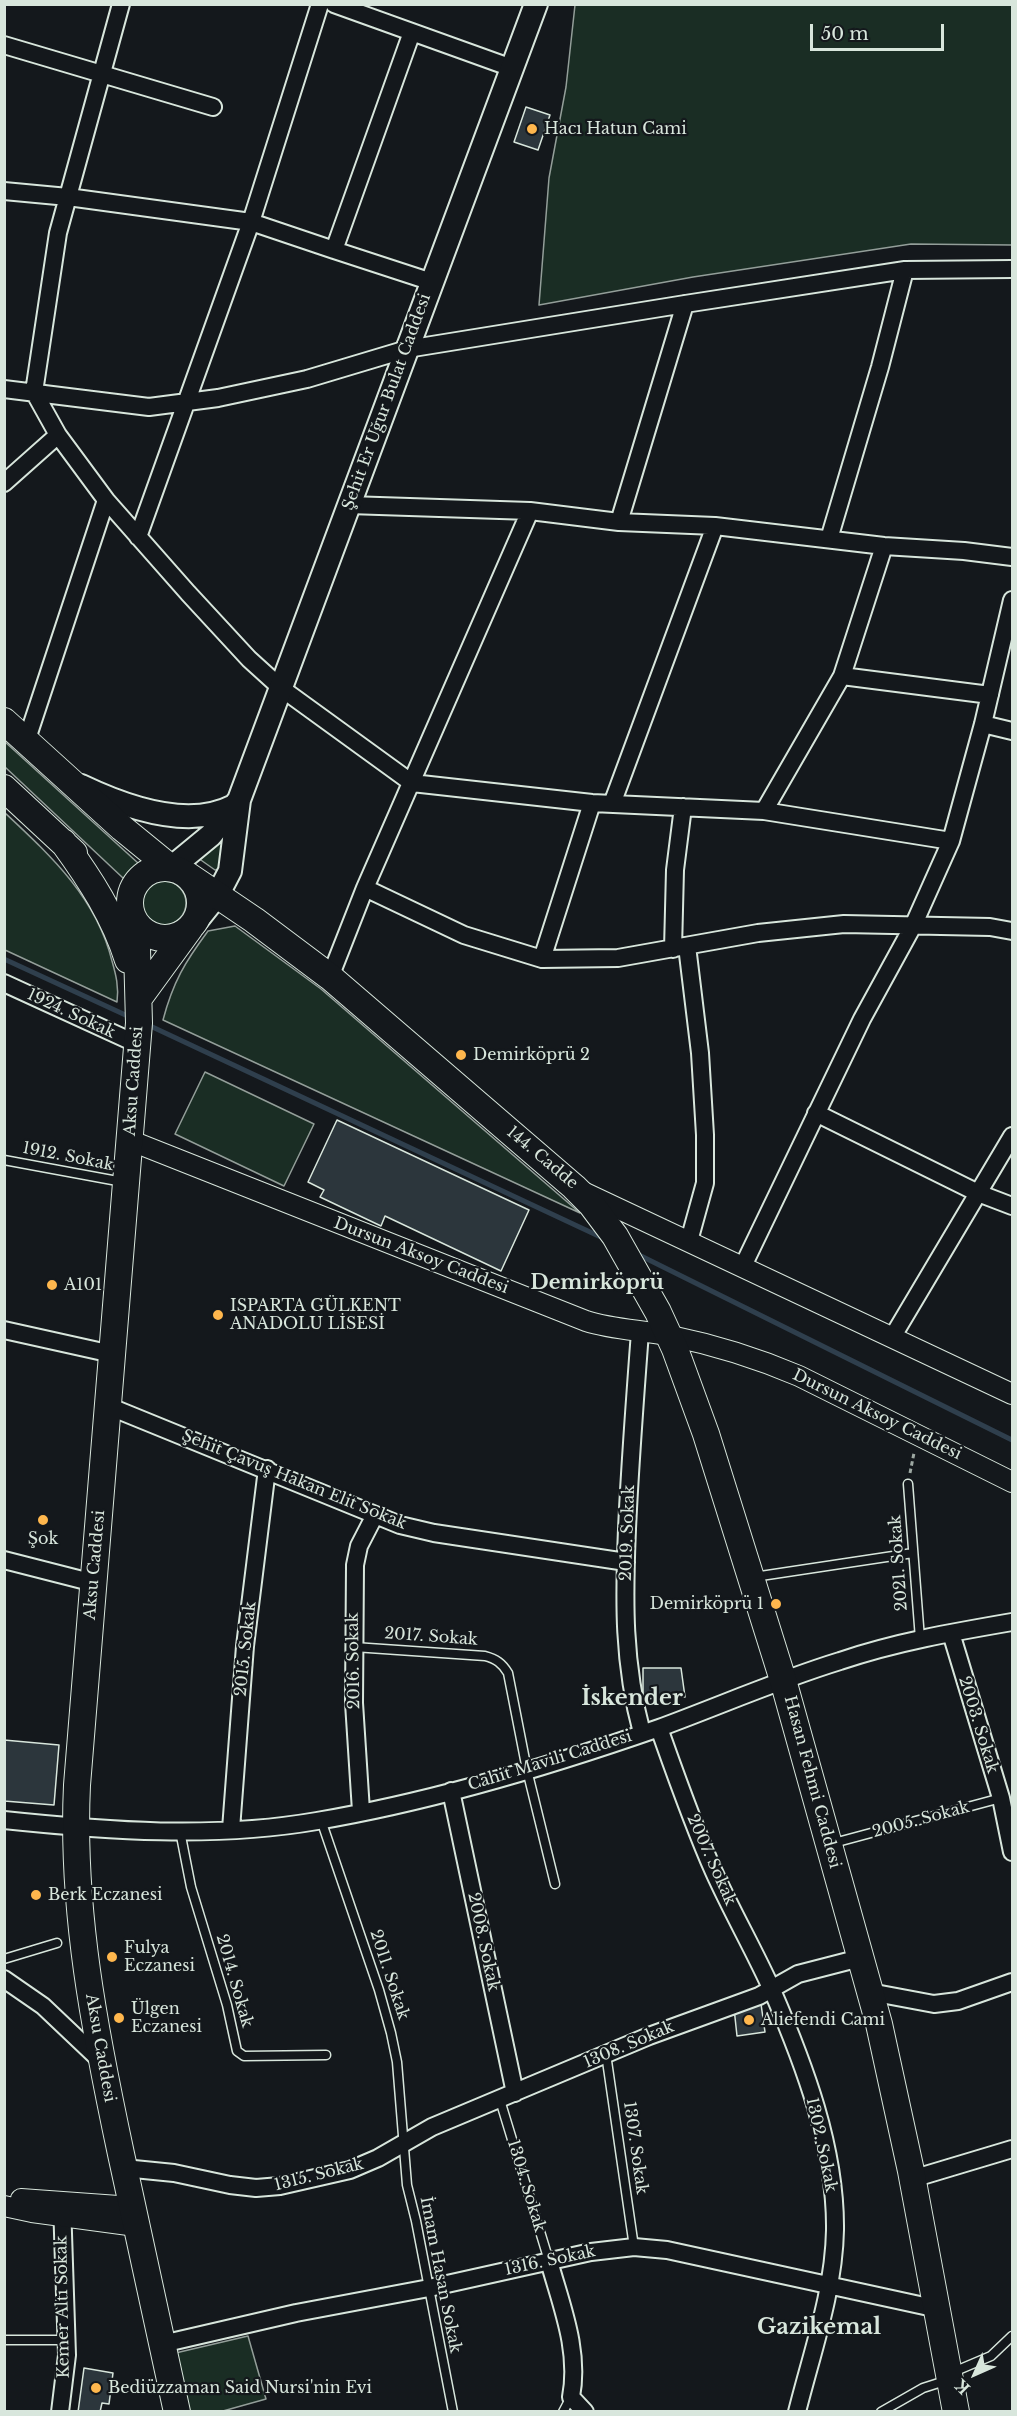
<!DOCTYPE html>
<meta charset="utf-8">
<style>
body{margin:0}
#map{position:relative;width:1017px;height:2416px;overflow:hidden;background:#14181c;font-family:"Libre Baskerville",serif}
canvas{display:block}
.frame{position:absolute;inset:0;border:6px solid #d8e6dc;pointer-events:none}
.north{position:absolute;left:945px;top:2344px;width:60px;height:60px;-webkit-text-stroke:4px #14181c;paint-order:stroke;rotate:225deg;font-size:16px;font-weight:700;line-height:24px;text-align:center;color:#d8e6dc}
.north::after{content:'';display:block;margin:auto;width:21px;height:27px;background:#d8e6dc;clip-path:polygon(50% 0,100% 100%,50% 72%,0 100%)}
.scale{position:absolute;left:810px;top:24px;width:134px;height:27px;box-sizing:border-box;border:3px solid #d8e6dc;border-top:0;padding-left:8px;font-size:18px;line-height:21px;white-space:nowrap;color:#d8e6dc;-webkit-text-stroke:4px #14181c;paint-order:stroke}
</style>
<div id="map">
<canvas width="1017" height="2416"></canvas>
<div class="frame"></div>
<div class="north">K</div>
<div class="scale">50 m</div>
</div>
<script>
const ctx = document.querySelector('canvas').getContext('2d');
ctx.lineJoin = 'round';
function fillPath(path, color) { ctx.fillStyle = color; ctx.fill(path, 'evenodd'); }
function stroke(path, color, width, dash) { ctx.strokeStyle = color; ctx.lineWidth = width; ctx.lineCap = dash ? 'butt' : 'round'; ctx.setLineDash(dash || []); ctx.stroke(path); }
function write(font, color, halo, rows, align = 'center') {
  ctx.font = font + ' "Libre Baskerville",serif'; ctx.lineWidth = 4.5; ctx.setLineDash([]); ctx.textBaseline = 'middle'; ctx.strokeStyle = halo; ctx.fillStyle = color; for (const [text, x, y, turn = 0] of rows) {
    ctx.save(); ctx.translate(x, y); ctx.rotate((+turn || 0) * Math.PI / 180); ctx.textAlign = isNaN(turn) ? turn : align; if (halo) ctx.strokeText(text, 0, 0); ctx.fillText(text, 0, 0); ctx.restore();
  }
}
const green = new Path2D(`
 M575,5H1012V245L911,244L693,277L539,305L549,178L566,87Z
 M4,741L138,863L139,865L127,878H123L5,767Z
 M4,812C51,856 96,897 112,961C116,975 119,987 117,1002L5,950Z
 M229,824L220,869L215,870L198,858Z
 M142 903a22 22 0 1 1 44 0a22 22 0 1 1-44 0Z
 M235,926L321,989L580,1213L163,1020C173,982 185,962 208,931Z
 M205,1072L314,1124L284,1186L175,1134Z
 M248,2336L266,2399L223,2411H180L167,2355Z`);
const stream = new Path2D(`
 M4,959L132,1018
 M146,1024L605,1239
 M635,1253L1012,1440`);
const building = new Path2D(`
 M526,107L550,115L538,150L514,142Z
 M337,1120L529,1210L501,1271L385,1216L381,1226L320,1197L324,1190L308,1182Z
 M643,1668H681L685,1697L643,1699Z
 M4,1740L59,1745L54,1805L4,1801Z
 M761,2004L765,2032L737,2036L734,2008Z
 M84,2368L113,2373L109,2404L102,2403L100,2412H78Z`);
const path = new Path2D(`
 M910,1473L914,1453`);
const service = new Path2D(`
 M4,1160L123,1182
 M908,1484L920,1639
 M754,1577L913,1553
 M354,1647L485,1656C496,1659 502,1663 508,1673L527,1770L555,1884
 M321,1820L379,1990L391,2033L397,2062L407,2185L416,2221L453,2412
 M180,1831L191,1887L227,2005L237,2051L244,2056L326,2055
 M830,1844L1001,1798
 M4,1959L57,1943
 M606,2054L634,2247
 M500,2100L549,2261
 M4,2340H66
 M951,2373L991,2356L1012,2336
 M563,2412L571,2397
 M881,2412L923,2388L948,2380`);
const minor = new Path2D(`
 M121,4L58,233L34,392L58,435L106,500L188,593L249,659L281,688L412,783L592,803L764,811L951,841
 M320,4L251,222L334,250L412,32
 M334,4L512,68
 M4,45L213,107
 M4,191L68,197L251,222L138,537
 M334,250L432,282
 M4,389L149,407L218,398L307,379L407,349L685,304L905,270L1012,269
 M4,483L58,435
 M349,505L530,511L619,522L715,526L884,546L964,551L1012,557
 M619,522L685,304
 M829,539L880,367L905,270
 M842,676L990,695
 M983,724L1012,731
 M26,742L106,500
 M612,804L715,526
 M764,811L842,676L884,546
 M365,888L464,935L542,959L618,958L758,933L844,924L990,927L1012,931
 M687,946L700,1053L705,1135V1183L689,1241
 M673,949L675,870L683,807
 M542,959L592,803
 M330,977L365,888L530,511
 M4,983L137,1044
 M816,1113L978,1193L1012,1206
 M743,1266L862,1019L913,926L951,841L983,724L1012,600
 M4,1330L112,1354
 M640,1332C635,1398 630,1463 627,1529C624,1600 623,1663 642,1733
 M893,1336L1012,1136
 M108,1406L400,1525L434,1533L626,1562
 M4,1560L94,1583
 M951,1633L1001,1798L1012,1852
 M659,1728C676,1776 693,1825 714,1872C732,1912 754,1950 772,1990C804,2064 836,2148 835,2230C834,2291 812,2352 797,2412
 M451,1791L515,2093
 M361,1811L354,1703L355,1565L359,1546L375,1515
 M4,1820C108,1831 213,1839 317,1821C430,1802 550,1766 659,1728C719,1706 778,1680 840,1661C896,1642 954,1632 1012,1622
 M231,1829L245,1646L267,1469
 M4,1979L43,2006L101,2061
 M870,1992L934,2004L958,2001L1012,1982
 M124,2168L174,2173L230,2185L256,2188L280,2186L350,2170L378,2158L432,2127L649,2036L759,1996L798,1974L860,1958
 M912,2179L1012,2149
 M549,2261C561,2305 580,2350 571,2397L585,2412
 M162,2344L296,2313L429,2288L591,2252L634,2247L667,2250L938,2309
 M60,2412L67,2355L62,2203`);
const tertiary = new Path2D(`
 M129,1140L586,1321C614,1330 643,1330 671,1336C715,1345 757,1358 799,1376L1012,1482
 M581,1191L1012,1394
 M21,2199L132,2207
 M4,2206L32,2212L136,2226`);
const secondary = new Path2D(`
 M81,786C125,807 188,830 234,806
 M239,800L536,4
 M171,868L211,835L239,800L230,871L218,894L193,925`);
const primary = new Path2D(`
 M4,721L122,828L171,868
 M4,788L74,853
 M63,842C90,879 114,916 128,960
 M130 903a35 35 0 1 1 70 0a35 35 0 1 1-70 0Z
 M186,874L254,920L330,977L574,1187L591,1204L615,1236L658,1312L675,1349L706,1434L783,1680L879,2024L911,2171L956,2412
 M133,919L137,949L139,1023L77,1785C71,1910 95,2032 121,2154C139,2240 158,2326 177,2412
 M139,998L190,928`);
const markers = [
 [532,129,6,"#ffb74d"],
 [461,1055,6,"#ffb74d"],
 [52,1285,6,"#ffb74d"],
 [218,1315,6,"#ffb74d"],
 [43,1520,6,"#ffb74d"],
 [776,1604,6,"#ffb74d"],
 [36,1895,6,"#ffb74d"],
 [112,1957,6,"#ffb74d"],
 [119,2018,6,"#ffb74d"],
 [749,2020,6,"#ffb74d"],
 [96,2388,6,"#ffb74d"]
];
const poiNames = [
 ["Hacı Hatun Cami",544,129],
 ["Demirköprü 2",473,1055],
 ["A101",64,1285],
 ["ISPARTA GÜLKENT",230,1306],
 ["ANADOLU LİSESİ",230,1324],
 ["Şok",43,1539,"center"],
 ["Demirköprü 1",764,1604,"right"],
 ["Berk Eczanesi",48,1895],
 ["Fulya",124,1948],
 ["Eczanesi",124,1966],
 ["Ülgen",131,2009],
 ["Eczanesi",131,2027],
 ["Aliefendi Cami",761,2020],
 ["Bediüzzaman Said Nursi'nin Evi",108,2388]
];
const streetNames = [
 ["Şehit Er Uğur Bulat Caddesi",387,402,-70],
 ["1924. Sokak",71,1014,25],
 ["Aksu Caddesi",134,1081,-86],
 ["1912. Sokak",68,1157,11],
 ["144. Cadde",542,1158,40],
 ["Dursun Aksoy Caddesi",421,1256,21],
 ["Dursun Aksoy Caddesi",877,1415,26],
 ["Şehit Çavuş Hakan Elit Sokak",294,1480,22],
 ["2019. Sokak",628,1533,-88],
 ["2021. Sokak",899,1563,-94],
 ["Aksu Caddesi",95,1565,-85],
 ["2017. Sokak",431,1637,4],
 ["2015. Sokak",246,1649,-84],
 ["2016. Sokak",354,1661,-91],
 ["2003. Sokak",978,1725,73],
 ["Cahit Mavili Caddesi",550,1761,-17],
 ["Hasan Fehmi Caddesi",812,1782,75],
 ["2005. Sokak",921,1820,-15],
 ["2007. Sokak",711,1860,66],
 ["2008. Sokak",483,1942,78],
 ["2011. Sokak",389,1975,72],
 ["2014. Sokak",234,1981,74],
 ["1308. Sokak",629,2045,-23],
 ["Aksu Caddesi",100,2048,80],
 ["1302. Sokak",821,2145,78],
 ["1307. Sokak",635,2148,82],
 ["1315. Sokak",319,2175,-14],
 ["1304. Sokak",526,2186,73],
 ["1316. Sokak",550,2261,-12],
 ["İmam Hasan Sokak",440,2275,79],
 ["Kemer Altı Sokak",63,2307,-91]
];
const quarterNames = [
 ["Demirköprü",597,1283]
];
const districtNames = [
 ["İskender",632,1699],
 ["Gazikemal",819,2328]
];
fillPath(green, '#1a2d24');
stroke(green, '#939e99', 1.5);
stroke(stream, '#2f3f4d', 5);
fillPath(building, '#2c363c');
stroke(building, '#d8e6dc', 1.5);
stroke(service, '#d8e6dc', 11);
stroke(minor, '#d8e6dc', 20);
stroke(tertiary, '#d8e6dc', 22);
stroke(secondary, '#d8e6dc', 26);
stroke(primary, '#d8e6dc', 28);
stroke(path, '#9da8a2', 3, [4.5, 3]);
stroke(service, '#14181c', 8);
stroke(minor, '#14181c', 16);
stroke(tertiary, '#14181c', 20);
stroke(secondary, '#14181c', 22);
stroke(primary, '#14181c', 26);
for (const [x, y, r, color] of markers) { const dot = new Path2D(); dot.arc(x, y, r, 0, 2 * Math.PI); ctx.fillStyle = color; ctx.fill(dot); stroke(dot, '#14181c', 2); }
write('16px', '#d8e6dc', '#14181c', poiNames, 'left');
write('16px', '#d8e6dc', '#14181c', streetNames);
write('bold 20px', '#d8e6dc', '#14181c', quarterNames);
write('bold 22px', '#d8e6dc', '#14181c', districtNames);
</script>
